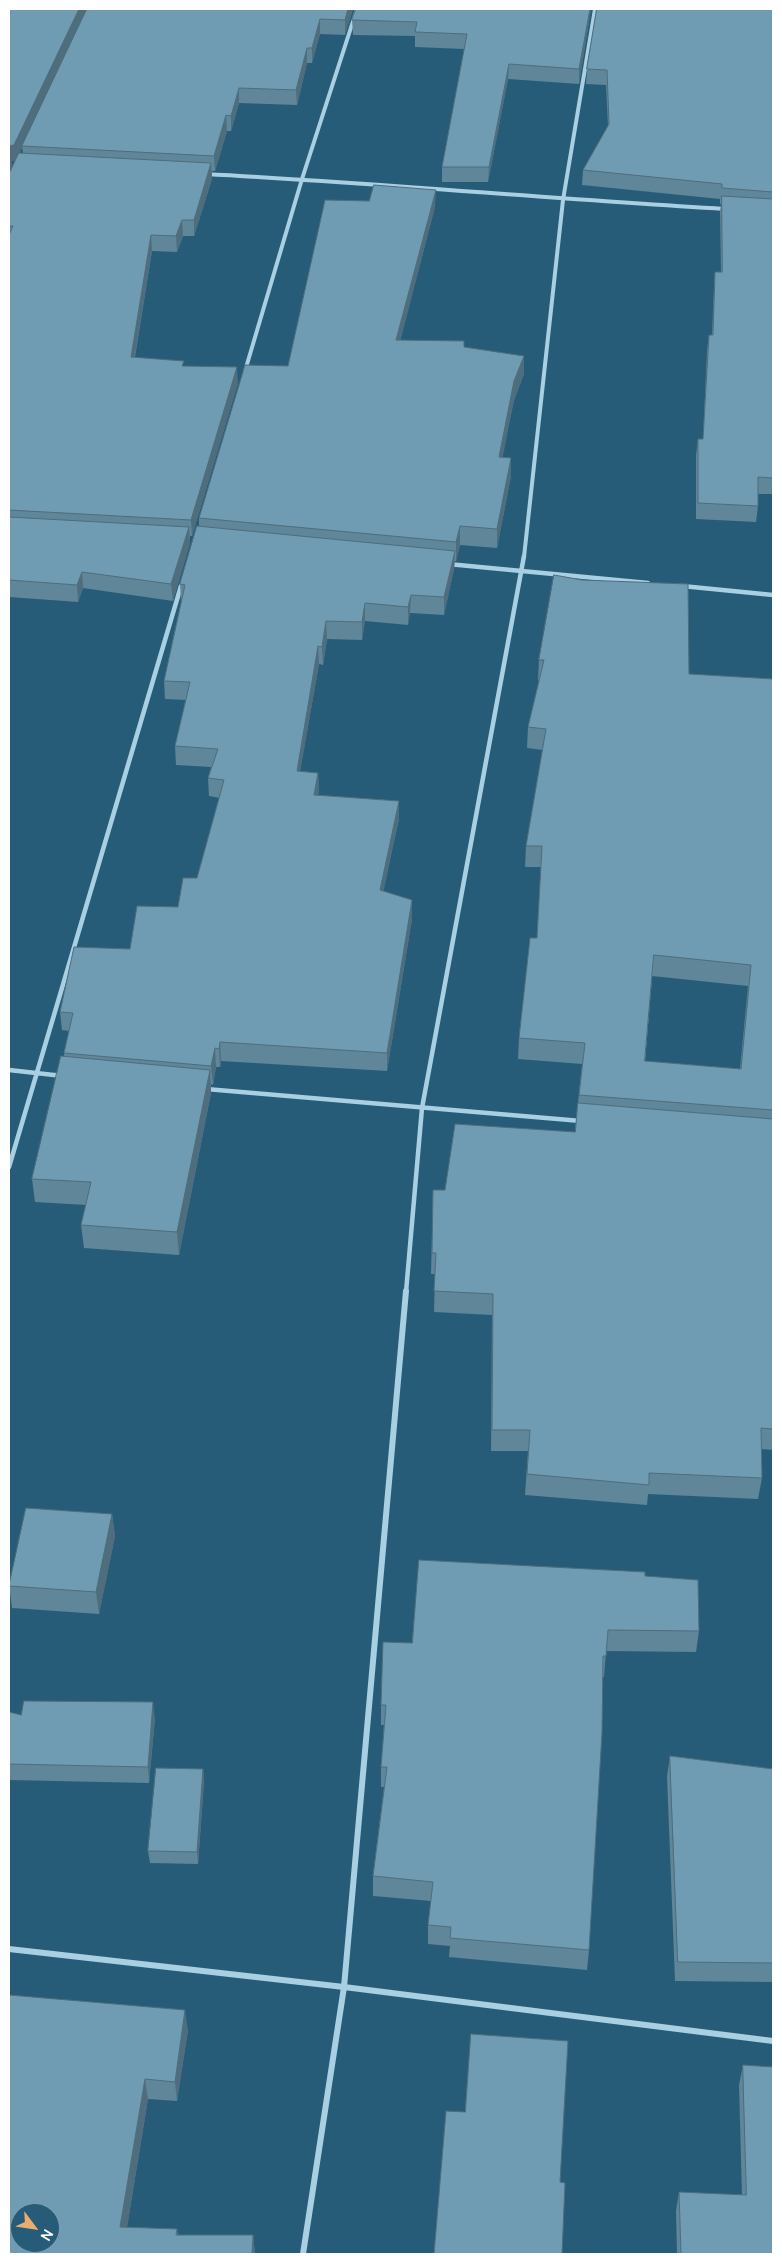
<!DOCTYPE html>
<style>
body{margin:0}
#map{position:relative;width:782px;height:2263px;overflow:hidden;background:#275c78;font-family:Manrope,sans-serif}
canvas{display:block}
.frame{position:absolute;inset:0;border:10px solid #fff;pointer-events:none}
.north{position:absolute;left:10px;top:2203px;width:50px;height:50px;box-sizing:border-box;background:#275c78;border:1px solid #7d9dae;border-radius:50%;rotate:121deg;font-size:14px;font-weight:700;line-height:20px;text-align:center;color:#fff}
.north::after{content:'';display:block;margin:auto;width:18px;height:22px;background:#ebac6f;clip-path:polygon(50% 0,100% 100%,50% 72%,0 100%)}
</style>
<div id="map">
<canvas width="782" height="2263"></canvas>
<div class="frame"></div>
<div class="north">N</div>
</div>
<script>
const ctx = document.querySelector('canvas').getContext('2d');
ctx.lineJoin = 'round';
function stroke(path, color, width, dash) { ctx.strokeStyle = color; ctx.lineWidth = width; ctx.lineCap = dash ? 'butt' : 'round'; ctx.setLineDash(dash || []); ctx.stroke(path); }
function fillPath(path, color) { ctx.fillStyle = color; ctx.fill(path, 'evenodd'); }
const streetFar2 = new Path2D(`
 M205,174C379,183 551,199 725,209
 M245,371L302,179L357,9
 M524,557L563,200L595,9`);
const streetFar1 = new Path2D(`
 M448,564L648,583
 M682,586L773,595
 M9,1070L63,1076
 M206,1089L581,1121
 M9,1167L181,586
 M406,1292L422,1108L524,556`);
const street = new Path2D(`
 M9,1949L344,1987L773,2041
 M303,2254L344,1987L406,1291`);
const wall = new Path2D(`
 M9,9H353L345,35L320,34L312,63H307L297,105L239,103L231,131H227L215,171H212V179L194,236H183L177,252L152,251L135,357L184,366L238,383L192,536H190V543L173,601L83,588L78,602L9,597ZM22,147L23,153H19ZM12,161H15L12,167Z
 M356,9H591L579,84L508,79L488,182H442V167L464,49L415,47V36L353,35L352,20Z
 M773,9V494H758V506L756,522L696,519V455L698,439H703L707,351L709,335H712L714,287L715,272H721L720,211L721,204H720V199L582,185L583,170L608,126L606,85L586,84L587,69Z
 M435,207L400,340L464,347L524,374L514,400L502,457L511,458V476L497,548L460,545L456,561H455L454,569L444,615L410,613L408,625L365,621L362,640L327,639L323,665L319,664L300,771L318,773L319,791L318,795L399,801V819L383,891L412,900V919L387,1071L221,1061L220,1067H216L213,1085L211,1084V1093L179,1255L84,1248L81,1225L86,1205L35,1202L32,1179L64,1057V1053L69,1031L62,1030L60,1012L178,907L197,878L220,798L209,796L208,778L211,767L176,765L175,746L186,700L165,699L164,681L181,602L180,584L199,526V518L288,366Z
 M539,660L689,674L773,679V1450L761,1449L762,1478L758,1499L648,1494L647,1505L525,1495L528,1451H491L492,1315L434,1312L435,1274H431L433,1190H445L575,1132L582,1064L518,1059L519,1038L537,938L541,867H525L526,846L543,750L527,748L528,727L539,681L538,680ZM652,976L748,986L740,1069L645,1061Z
 M112,1514L115,1536L99,1614L12,1608L9,1585Z
 M645,1576L699,1631L696,1652L606,1651L604,1677H602L589,1950L587,1970L449,1957L450,1946L428,1944V1925L431,1901L373,1896V1876L384,1787H381V1767L384,1725H381V1705L412,1643Z
 M9,1712L21,1715L155,1718L149,1783L9,1780Z
 M670,1756L773,1769V1982L675,1981L667,1776Z
 M203,1769L204,1781L198,1864L150,1863L148,1851Z
 M9,1995L188,2030L177,2101L148,2099L127,2227L177,2229L178,2235H253L255,2254H9Z
 M743,2065L773,2254H677L676,2211L679,2192L742,2195L739,2085Z`);
const shadedWall = new Path2D(`
 M79,9H87L16,161H12V168L9,178V146Z
 M348,9H353L345,35V20Z
 M590,9H591L579,84V69Z
 M320,19V34L312,63V48Z
 M307,48V63L297,105L296,90Z
 M509,64L508,79L488,182L489,167Z
 M239,88V103L231,131V116Z
 M226,115L227,131L215,171L214,156Z
 M211,163L212,179L194,236V220Z
 M436,190L435,207L396,358V340Z
 M182,220L183,236L177,252L176,236Z
 M151,235L152,251L132,373L131,357Z
 M524,356V374L514,400L499,476V457L514,381Z
 M237,367L238,383L192,536L191,520Z
 M511,458V476L497,548V529Z
 M460,526V545L456,561V542Z
 M189,527L190,543L173,601L171,584Z
 M455,551L454,569L444,615V597Z
 M82,572L83,588L78,602L77,585Z
 M411,595L410,613L408,625V607Z
 M365,603V621L362,640V622Z
 M326,621L327,639L323,665L322,647Z
 M318,646L319,664L297,789V771Z
 M318,773L319,791L314,813V795Z
 M399,801V819L380,908V890Z
 M412,900V919L387,1071V1053Z
 M220,1042L221,1061L220,1067L219,1049Z
 M215,1048L216,1067L213,1085L211,1066Z
 M210,1070L211,1093L179,1255L177,1232Z
 M112,1514L115,1536L99,1614L96,1592Z
 M153,1702L155,1718L149,1783L148,1767Z
 M203,1769L204,1781L198,1864L197,1852Z
 M185,2010L188,2030L177,2101L175,2082Z
 M145,2079L148,2099L124,2245L120,2227Z
 M253,2235L255,2254H252Z`);
const building = new Path2D(`
 M9,9H79L14,145L9,146Z
 M87,9H348L345,20L320,19L312,48H307L296,90L239,88L231,116L226,115L214,156L22,146Z
 M356,9H590L579,69L509,64L489,167H442L467,34L415,32L417,22L352,20Z
 M597,9H773V192L722,188V184L583,170L609,124L607,70L587,69Z
 M19,153L211,163L194,220H182L176,236L151,235L131,357L184,361L182,366L237,367L191,520L9,510V235L13,226H9V171H10Z
 M374,185L436,190L396,340L464,341V347L524,356L514,381L499,457L511,458L497,529L460,526L456,542L199,518L245,365L288,366L325,200L369,201Z
 M722,196L773,199V478L758,477V506L698,503V439H703L709,335H713L715,272H722Z
 M9,517L189,527L171,584L82,572L77,585L9,580Z
 M197,526L455,551L444,597L411,595L408,607L365,603L362,622L326,621L322,647L318,646L297,771L318,773L314,795L399,801L380,890L412,900L387,1053L220,1042L219,1049L215,1048L211,1066L64,1053L73,1013L60,1012L74,947L130,949L137,906L178,907L183,878H197L224,780L208,778L218,749L175,746L190,682L164,681L185,585L180,584Z
 M554,575L582,580L688,584L689,674L773,679V1110L579,1095L585,1043L519,1038L530,938H537L542,846H526L546,729L528,727L544,660H539ZM654,955L751,965L741,1069L645,1061Z
 M61,1056L210,1070L177,1232L81,1225L91,1182L32,1179Z
 M578,1103L773,1119V1429L761,1428L762,1478L649,1473V1485L527,1474L530,1430H492L493,1294L434,1291L436,1253H432L433,1190H445L455,1124L575,1132Z
 M26,1508L112,1514L96,1592L9,1586Z
 M419,1560L645,1572V1576L698,1580L699,1631L608,1630L606,1656H603L602,1733L589,1950L450,1938L451,1927L428,1925L433,1882L373,1876L387,1767H381L386,1705H381L383,1642L412,1643Z
 M24,1701L153,1702L148,1767L9,1764V1712L21,1715Z
 M670,1756L773,1769V1963L678,1962Z
 M156,1768L203,1769L197,1852L148,1851Z
 M9,1995L185,2010L175,2082L145,2079L120,2227L177,2229L176,2235H253L252,2254H9ZM20,2213H50V2243H20Z
 M471,2034L568,2041L560,2182L565,2183L562,2254H434L446,2111L465,2112Z
 M743,2065L773,2067V2254H681L679,2192L746,2195Z`);
stroke(streetFar2, '#a9cfe3', 4);
stroke(streetFar1, '#a9cfe3', 4.5);
stroke(street, '#a9cfe3', 6);
fillPath(wall, '#5f8699');
fillPath(shadedWall, '#4e6d7d');
fillPath(building, '#6f9cb2');
stroke(building, '#4e6d7d', 1);
</script>
